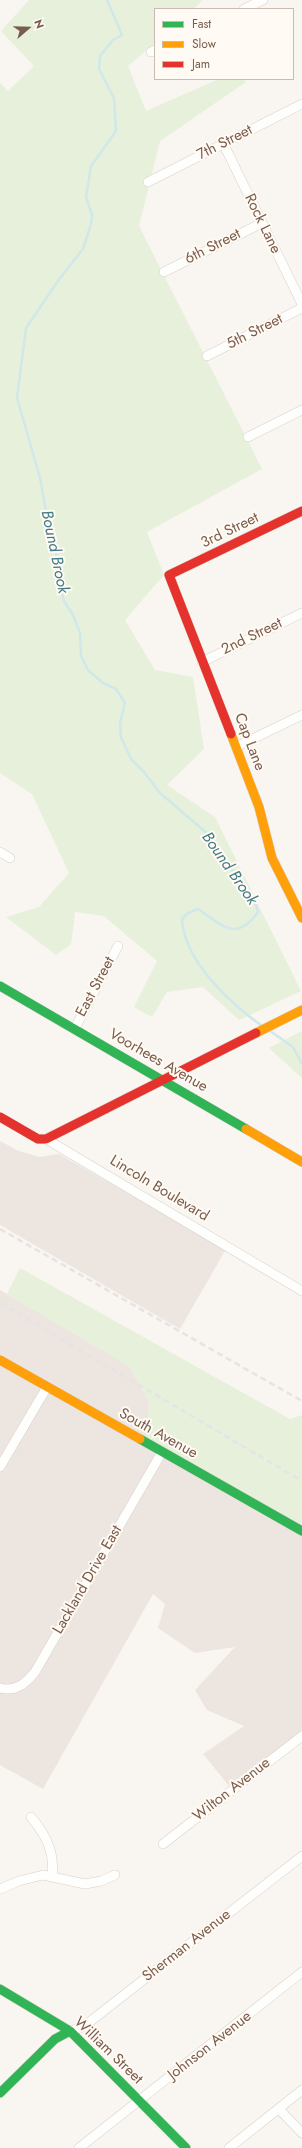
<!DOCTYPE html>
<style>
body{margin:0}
#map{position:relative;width:302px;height:2148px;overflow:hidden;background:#f9f5f0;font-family:Jost,sans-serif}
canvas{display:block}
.legend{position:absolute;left:154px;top:8px;width:140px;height:72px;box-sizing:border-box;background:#fffaf3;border:1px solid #cabbb1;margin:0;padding:5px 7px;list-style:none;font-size:12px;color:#7a5c4d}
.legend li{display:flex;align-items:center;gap:8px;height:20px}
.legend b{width:20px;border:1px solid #cabbb1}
.north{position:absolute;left:8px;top:8px;width:40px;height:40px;-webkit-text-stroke:3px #fffaf3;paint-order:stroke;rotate:70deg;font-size:11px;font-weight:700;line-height:16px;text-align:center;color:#7a5c4d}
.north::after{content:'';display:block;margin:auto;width:14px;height:18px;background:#7a5c4d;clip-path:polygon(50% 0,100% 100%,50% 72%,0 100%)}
</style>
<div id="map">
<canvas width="302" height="2148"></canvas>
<ul class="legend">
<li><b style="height:5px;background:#30b455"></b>Fast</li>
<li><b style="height:5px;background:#ff9f0a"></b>Slow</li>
<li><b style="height:5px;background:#e5322d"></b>Jam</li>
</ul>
<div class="north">N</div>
</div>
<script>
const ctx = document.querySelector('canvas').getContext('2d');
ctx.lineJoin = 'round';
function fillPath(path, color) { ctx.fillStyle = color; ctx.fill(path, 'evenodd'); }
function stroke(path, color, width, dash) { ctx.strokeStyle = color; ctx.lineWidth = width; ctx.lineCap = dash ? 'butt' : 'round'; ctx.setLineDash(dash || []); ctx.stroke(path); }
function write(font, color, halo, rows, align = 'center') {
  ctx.font = font + ' Jost,sans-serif'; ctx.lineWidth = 4; ctx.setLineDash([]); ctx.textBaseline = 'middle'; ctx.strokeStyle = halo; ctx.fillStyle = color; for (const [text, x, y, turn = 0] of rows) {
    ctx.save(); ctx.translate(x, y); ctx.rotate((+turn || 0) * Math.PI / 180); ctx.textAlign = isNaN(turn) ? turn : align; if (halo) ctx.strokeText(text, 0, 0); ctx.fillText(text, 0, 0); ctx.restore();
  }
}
const industrial = new Path2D(`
 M0,1141L19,1151L40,1157L59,1154L226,1249L180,1329L0,1225Z
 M0,1290L130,1366L149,1403L146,1445L302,1534V1730L230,1787L203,1754L244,1726L207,1710L195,1690L235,1647L195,1653L158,1628L165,1604L153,1594L43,1789L0,1765Z`);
const green = new Path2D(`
 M29,0H203L193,9H155V43L128,66L146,111L219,79H243L246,82L160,141L139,226L262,469L147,532L164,575L125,620L155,670L193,677L204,749L167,785L215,817L301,991L239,1020L203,987L167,992L152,1017L134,1007L157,961L104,916L75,912L71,944L56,955L6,917L39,907L69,873L32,794L0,773V83L8,91L34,66L1,31Z
 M302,1031V1078L269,1048Z
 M20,1268L290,1419L302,1415V1534L146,1444L149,1403L130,1367L7,1294Z`);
const stream = new Path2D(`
 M107,0L122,35L113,40L100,56L99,69L114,98L116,131L91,166L86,197L92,215L91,224L83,249L60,278L26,328L17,398L40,478L49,528L56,548L57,577L64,601L73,615L80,633L81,656L88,670L103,683L116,689L125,703L120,723L121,737L131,759L144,772L160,793L208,834L223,855L243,888L255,901L258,912C236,943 222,925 198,909L188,913L182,919C184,961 230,1003 262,1026
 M270,1031L293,1047L302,1064`);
const street = new Path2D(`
 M244,9L263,0
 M151,52L155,50
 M223,143L302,304
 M148,182L302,104
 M164,272L262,223
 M207,356L302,308
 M248,437L302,410
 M202,662L302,613
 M236,747L302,715
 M0,852L10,858
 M75,1028L118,946
 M46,1139L302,1291
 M0,1467L47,1387
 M0,1688C16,1692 25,1684 35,1672L162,1452
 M31,1817C46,1835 55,1852 52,1877
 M163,1844L302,1736
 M0,1889L19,1881L43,1875L85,1884L101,1881L115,1875
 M70,2031L83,2027L302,1856
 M279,2109L302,2133
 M79,2148L302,1972
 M229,2148L302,2090`);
const fast = new Path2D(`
 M0,986L246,1129
 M140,1439L302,1531
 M0,1989L70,2031L186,2148
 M0,2093L55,2039L70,2031`);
const slow = new Path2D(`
 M231,734L259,807L272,858L302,918
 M256,1033L302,1010
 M246,1129L302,1162
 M0,1360L140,1439`);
const jam = new Path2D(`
 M231,734L169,575L302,511
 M0,1117L38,1139H46L256,1033`);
const rail = new Path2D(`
 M0,1229L302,1401
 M0,1303L302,1481`);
const streetNames = [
 ["7th Street",225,143,-27],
 ["Rock Lane",262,224,64],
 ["6th Street",213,247,-27],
 ["5th Street",255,332,-27],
 ["3rd Street",230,531,-26],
 ["2nd Street",252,637,-26],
 ["Cap Lane",249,742,69],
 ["East Street",96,987,-62],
 ["Voorhees Avenue",158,1061,30],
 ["Lincoln Boulevard",159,1189,31],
 ["South Avenue",158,1434,29],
 ["Lackland Drive East",88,1580,-60],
 ["Wilton Avenue",232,1790,-38],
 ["Sherman Avenue",187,1946,-38],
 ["Johnson Avenue",210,2046,-38],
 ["William Street",108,2051,44]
];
const waterNames = [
 ["Bound Brook",54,552,78],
 ["Bound Brook",229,869,55]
];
fillPath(industrial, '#ede5e0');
fillPath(green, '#e7f0db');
stroke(stream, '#d0e8ea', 2.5);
stroke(street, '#d7d1cb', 10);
stroke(fast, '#d9d2cb', 10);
stroke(slow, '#d9d2cb', 10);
stroke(jam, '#d9d2cb', 10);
stroke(street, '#fefefd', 9);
stroke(fast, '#30b455', 9);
stroke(slow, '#ff9f0a', 9);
stroke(jam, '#e5322d', 9);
stroke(rail, '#e6e3e7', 2.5, [6, 4]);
write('15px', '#7a5c4d', '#fffaf3', streetNames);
write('italic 16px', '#437c86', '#fffaf3', waterNames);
</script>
